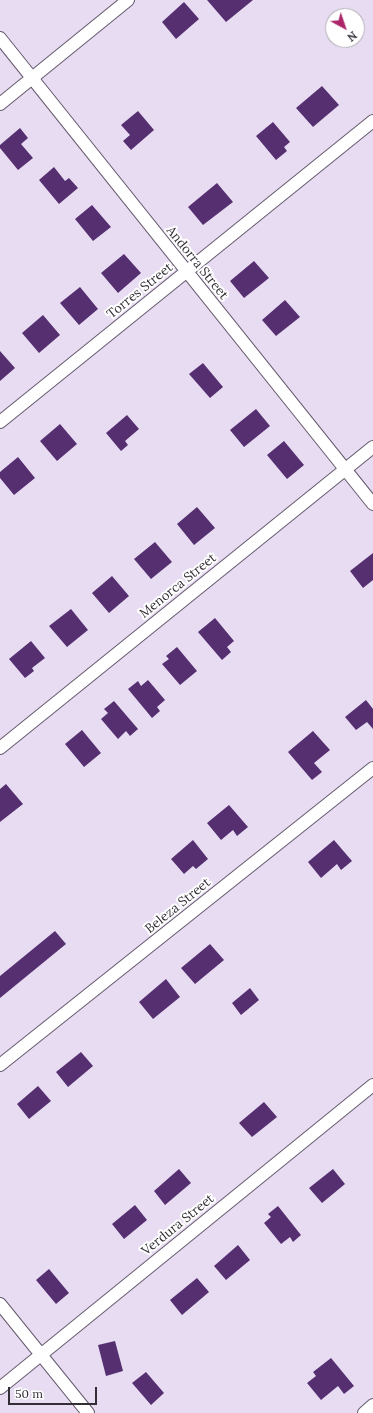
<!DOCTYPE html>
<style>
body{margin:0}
#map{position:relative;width:373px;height:1413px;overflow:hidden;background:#e8dcf3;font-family:Lora,serif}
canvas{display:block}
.north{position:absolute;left:325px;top:8px;width:40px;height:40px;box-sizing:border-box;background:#fff;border:1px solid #adabaf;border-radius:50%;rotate:140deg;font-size:11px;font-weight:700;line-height:16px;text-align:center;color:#332e36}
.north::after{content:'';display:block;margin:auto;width:14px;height:18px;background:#ad2569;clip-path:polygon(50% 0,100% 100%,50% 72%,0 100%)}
.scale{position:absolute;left:8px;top:1387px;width:89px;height:18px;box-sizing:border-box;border:2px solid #332e36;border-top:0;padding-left:5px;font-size:12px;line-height:14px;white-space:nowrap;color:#332e36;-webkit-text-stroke:3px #fff;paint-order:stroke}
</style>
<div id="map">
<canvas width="373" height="1413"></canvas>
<div class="north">N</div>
<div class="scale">50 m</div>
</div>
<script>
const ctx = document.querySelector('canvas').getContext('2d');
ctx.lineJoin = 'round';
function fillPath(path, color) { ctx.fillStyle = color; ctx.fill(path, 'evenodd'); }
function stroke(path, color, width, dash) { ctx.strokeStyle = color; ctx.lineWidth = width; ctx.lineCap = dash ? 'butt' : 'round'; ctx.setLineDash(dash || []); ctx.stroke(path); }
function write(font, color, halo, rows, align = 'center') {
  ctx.font = font + ' Lora,serif'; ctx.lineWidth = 4; ctx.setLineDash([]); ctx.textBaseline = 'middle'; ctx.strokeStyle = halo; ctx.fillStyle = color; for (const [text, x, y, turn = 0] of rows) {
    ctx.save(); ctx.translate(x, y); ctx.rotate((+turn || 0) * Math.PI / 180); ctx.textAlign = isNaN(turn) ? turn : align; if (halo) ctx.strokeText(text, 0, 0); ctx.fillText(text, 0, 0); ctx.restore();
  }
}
const building = new Path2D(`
 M207,0H253L226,22Z
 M184,2L199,19L176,39L162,22Z
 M322,86L339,105L313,127L296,108Z
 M138,111L154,130L131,150L123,141L130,135L121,125Z
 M273,122L290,142L284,147L287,151L276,160L256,136Z
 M20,128L28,138L21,144L33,158L18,170L0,148V145Z
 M54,167L65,181L69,178L78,188L59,204L39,180Z
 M217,183L233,202L203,225L188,207Z
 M92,205L111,227L93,241L75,219Z
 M124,254L141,273L118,293L101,273Z
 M254,261L269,278L244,298L230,281Z
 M80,287L98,309L79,325L60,303Z
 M285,300L300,317L276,336L262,320Z
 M43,315L60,335L39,353L22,333Z
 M0,351L15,368L0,381Z
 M203,363L223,387L210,398L189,374Z
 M256,409L270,426L244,447L230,430Z
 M127,415L139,429L125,441L128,445L121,451L106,433Z
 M60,424L77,444L57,461L40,441Z
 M284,441L304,465L287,479L267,455Z
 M18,457L35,478L14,495L0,478V472Z
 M197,507L215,528L194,545L177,524Z
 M155,542L172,562L151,579L134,559Z
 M373,553V580L363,588L350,571Z
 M112,576L129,596L109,613L92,593Z
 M71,609L88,630L67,647L49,626Z
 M215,618L234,641L227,647L231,652L222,660L198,632Z
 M31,641L45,658L32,668L34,671L25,678L9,659Z
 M177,647L197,671L180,685L162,664L169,659L166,656Z
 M148,680L165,700L157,707L160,711L152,718L128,689L138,681L141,686Z
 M366,700L373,709V729L367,722L356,730L345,717Z
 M114,701L138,729L130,736L126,731L118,739L101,719L108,713L104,709Z
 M82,730L101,753L84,767L65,744Z
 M313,731L330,750L314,763L322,772L312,780L288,752Z
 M6,784L23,804L0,822V789Z
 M229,805L248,827L237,836L233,830L221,840L207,823Z
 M193,840L208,859L196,869L193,866L184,874L171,859Z
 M334,840L352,861L341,870L337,864L321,878L308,862Z
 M55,931L66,944L0,998V976Z
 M210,944L224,960L195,984L181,968Z
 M166,979L180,997L153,1019L139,1002Z
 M250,988L259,1000L241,1015L232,1003Z
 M81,1052L93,1066L68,1087L56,1072Z
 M38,1086L51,1101L29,1119L17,1104Z
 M264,1102L277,1117L252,1137L239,1123Z
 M179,1169L191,1183L165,1205L154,1191Z
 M333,1169L345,1184L322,1203L309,1188Z
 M135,1205L147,1220L124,1239L112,1224Z
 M278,1206L301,1235L293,1242L290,1237L281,1244L264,1223L271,1217L268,1214Z
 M238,1245L250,1260L226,1280L214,1266Z
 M49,1269L69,1293L56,1304L36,1280Z
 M197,1278L209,1292L182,1315L170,1300Z
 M115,1341L123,1371L106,1376L98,1345Z
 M331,1358L354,1386L344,1394L338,1386L321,1400L307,1383L316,1376L313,1372Z
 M146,1372L164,1393L151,1405L132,1383Z`);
const street = new Path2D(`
 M0,38L373,504
 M0,104L128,0
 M0,422L373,121
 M0,748L373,447
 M0,1065L373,768
 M0,1304L88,1413
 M0,1388L373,1085
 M364,1413L373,1405`);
const streetNames = [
 ["Andorra Street",197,263,51],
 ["Torres Street",140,291,-39],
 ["Menorca Street",178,586,-39],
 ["Beleza Street",178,906,-39],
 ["Verdura Street",178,1225,-39]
];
fillPath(building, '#562f70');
stroke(street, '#655a6d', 14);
stroke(street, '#fff', 12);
write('13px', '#332e36', '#fff', streetNames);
</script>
